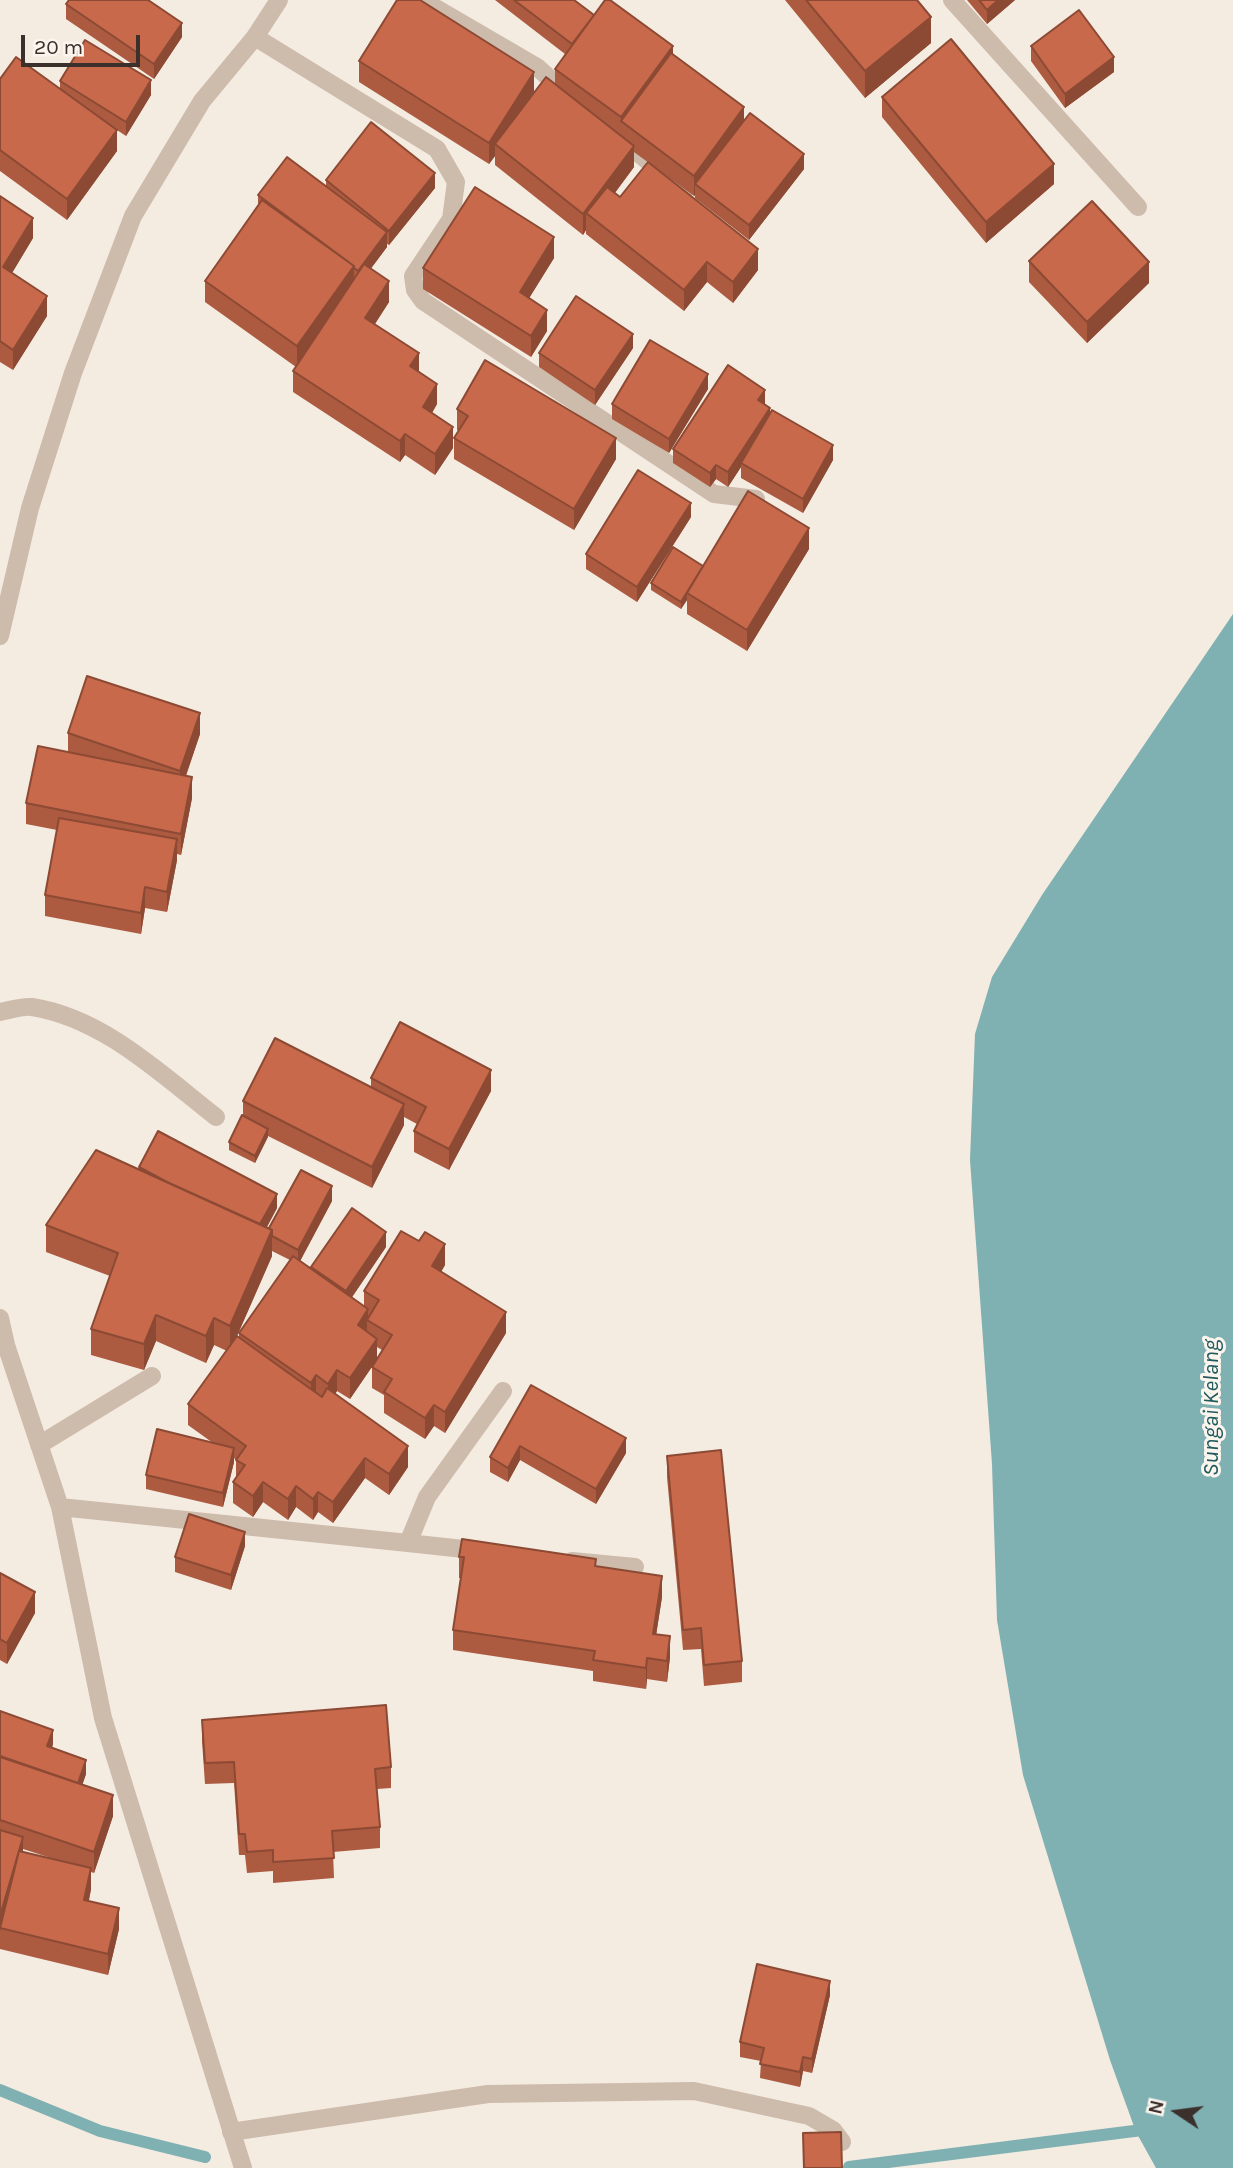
<!DOCTYPE html>
<style>
body{margin:0}
#map{position:relative;width:1233px;height:2168px;overflow:hidden;background:#f4ebe1;font-family:Karla,sans-serif}
canvas{display:block}
.north{position:absolute;left:1142px;top:2077px;width:70px;height:70px;-webkit-text-stroke:5px #fbf5ee;paint-order:stroke;rotate:283deg;font-size:19px;font-weight:700;line-height:28px;text-align:center;color:#3b302b}
.north::after{content:'';display:block;margin:auto;width:24px;height:32px;background:#3b302b;clip-path:polygon(50% 0,100% 100%,50% 72%,0 100%)}
.scale{position:absolute;left:21px;top:35px;width:119px;height:32px;box-sizing:border-box;border:4px solid #3b302b;border-top:0;padding-left:9px;font-size:21px;line-height:24px;white-space:nowrap;color:#3b302b;-webkit-text-stroke:5px #fbf5ee;paint-order:stroke}
</style>
<div id="map">
<canvas width="1233" height="2168"></canvas>
<div class="north">N</div>
<div class="scale">20 m</div>
</div>
<script>
const ctx = document.querySelector('canvas').getContext('2d');
ctx.lineJoin = 'round';
function fillPath(path, color) { ctx.fillStyle = color; ctx.fill(path, 'evenodd'); }
function stroke(path, color, width, dash) { ctx.strokeStyle = color; ctx.lineWidth = width; ctx.lineCap = dash ? 'butt' : 'round'; ctx.setLineDash(dash || []); ctx.stroke(path); }
function write(font, color, halo, rows, align = 'center') {
  ctx.font = font + ' Karla,sans-serif'; ctx.lineWidth = 6; ctx.setLineDash([]); ctx.textBaseline = 'middle'; ctx.strokeStyle = halo; ctx.fillStyle = color; for (const [text, x, y, turn = 0] of rows) {
    ctx.save(); ctx.translate(x, y); ctx.rotate((+turn || 0) * Math.PI / 180); ctx.textAlign = isNaN(turn) ? turn : align; if (halo) ctx.strokeText(text, 0, 0); ctx.fillText(text, 0, 0); ctx.restore();
  }
}
const water = new Path2D(`
 M1233,614V2168H1156L1136,2132L1110,2060L1023,1775L997,1620L992,1464L970,1160L975,1034L992,977L1042,895Z`);
const stream = new Path2D(`
 M0,2090L100,2131L205,2157
 M849,2167L1150,2129`);
const minor = new Path2D(`
 M422,0L537,67L570,97
 M952,0L1138,207
 M255,37L437,149L456,182L451,219L413,276L415,290L423,301L714,494L756,499
 M638,153L684,191
 M0,636L30,508L73,373L133,216L202,101L255,37L279,0
 M0,1012C10,1010 22,1006 32,1007C103,1018 161,1074 216,1117
 M0,1318L6,1345L60,1507L103,1718L243,2168
 M39,1445L152,1376
 M60,1507L408,1543L427,1497L503,1391
 M408,1543L482,1551
 M572,1561L635,1567
 M231,2132L488,2094L694,2091L809,2116L833,2130L842,2142`);
const wall = new Path2D(`
 M495,0H574L593,15L673,54L744,120L804,169L749,240L695,198V195L694,196L634,152V167L615,193L620,197L758,270L733,303L707,282L684,311L586,234V230L583,235L495,165V156L489,164L359,82V61L534,93L555,84V69L565,54Z
 M785,0H917L931,43L865,98Z
 M967,0H1015L987,24Z
 M66,4L182,37L154,79L66,19Z
 M1031,46L1114,72L1065,108L1031,61Z
 M0,79L60,89V81L151,95L126,136L117,130V151L67,220L0,171Z
 M882,97L1054,184L986,243L882,117Z
 M326,180L435,188L389,245L387,244V247L371,268L389,302L375,324L419,371L437,404L432,413L453,448L435,475L405,455L400,462L293,392V371L296,367L205,302V281L258,206V195L326,186Z
 M0,196L33,238L12,273L47,316L13,370L0,362Z
 M554,258L529,298L547,331L531,357L423,289V268Z
 M1029,261L1149,283L1087,343L1029,282Z
 M633,348L595,405L539,367V353Z
 M708,389L669,453L612,419V404Z
 M765,404L770,414L833,460L803,513L741,478V467L728,487L716,479L710,487L673,463V449Z
 M457,409L616,459L574,530L454,459V438L459,431L457,430Z
 M691,517L637,602L586,569V554Z
 M809,549L747,651L687,614V600L681,609L651,590V583L703,566Z
 M68,733L200,734L186,776L192,798L181,855L177,854V860L167,912L145,908L141,934L45,916V895L57,830L26,824V803L68,752Z
 M371,1078L491,1091L449,1170L414,1152V1131L417,1124L404,1117V1125L372,1188L268,1136L255,1163L229,1150V1142L243,1116V1101L371,1087Z
 M139,1167L277,1208L267,1227L269,1228L332,1201L300,1261L311,1268V1267L386,1247L352,1297L364,1306V1291L445,1265L441,1272L506,1333L445,1433L434,1426L425,1439L384,1413V1395L372,1388V1367L350,1399L337,1391L335,1394L408,1467L389,1495L365,1478L333,1523L318,1512L313,1520L296,1507L288,1520L263,1502L253,1517L233,1503V1482L236,1477V1460L234,1458V1462L223,1507L146,1489V1475L213,1443L188,1425V1404L227,1351L214,1345L206,1363L156,1341L144,1370L91,1355V1329L110,1276L46,1252V1225L139,1169ZM272,1251L290,1260L239,1333V1338L237,1336L272,1256ZM377,1347L382,1350L377,1358Z
 M531,1385L626,1453L596,1504L520,1460L508,1482L490,1472V1457Z
 M667,1456L742,1661V1682L704,1686L701,1649L683,1650L667,1477Z
 M245,1546L231,1590L175,1572V1557Z
 M459,1557L596,1567L662,1597L656,1635L670,1657L667,1682L647,1679L646,1689L593,1681V1671L453,1650V1630L461,1578H459Z
 M0,1573L35,1613L7,1664L0,1660Z
 M0,1711L53,1744L52,1748L86,1774L82,1785L113,1816L94,1873L91,1872V1889L89,1901L119,1929L108,1975L0,1949ZM23,1849L54,1859L23,1852Z
 M202,1720L391,1767V1788L377,1789L380,1827V1848L333,1852L334,1878L273,1883V1871L247,1873L245,1855H239L234,1783L205,1784L202,1741Z
 M830,1995L812,2073L803,2071L800,2087L760,2078L761,2061L740,2057V2042Z`);
const shadedWall = new Path2D(`
 M998,0H1015L987,24V10Z
 M931,17V43L865,98V71Z
 M182,23V37L154,79V64Z
 M673,46V67L621,122V117Z
 M1114,57V72L1065,108V94Z
 M534,72V93L495,144V156L489,164V143Z
 M151,80V95L126,136V122Z
 M744,107V128L695,184V195L694,196V176Z
 M117,130V151L67,220V199Z
 M634,146V167L595,219L586,213V230L583,235V214Z
 M804,154V169L749,240V225Z
 M1054,164V184L986,243V222Z
 M435,173V188L389,245V231Z
 M33,218V238L3,288V267Z
 M387,232V247L358,286V271Z
 M554,237V258L520,313V292Z
 M758,249V270L733,303V282Z
 M707,262V282L684,311V290Z
 M1149,262V283L1087,343V322Z
 M354,266V287L297,367V346Z
 M389,281V302L365,339V318Z
 M47,296V316L13,370V350Z
 M547,310V331L531,357V336Z
 M633,334V348L595,405V390Z
 M419,353V374L410,366Z
 M708,374V389L669,453V439Z
 M437,384V404L423,428V407Z
 M765,390V405L758,400Z
 M770,408V422L741,463V467L728,487V472Z
 M453,427V448L435,475V454Z
 M405,434V455L400,462V441Z
 M616,438V459L574,530V509Z
 M833,445V460L803,513V499Z
 M716,465V479L710,487V473Z
 M691,503V517L637,602V587Z
 M809,528V549L747,651V630Z
 M703,566L687,593V600L681,609V602Z
 M200,713V734L180,792V771Z
 M192,777V798L181,855V834Z
 M177,839V860L167,912V892Z
 M145,887V908L141,934V913Z
 M491,1070V1091L449,1170V1149Z
 M404,1104V1125L372,1188V1167Z
 M268,1129V1137L255,1163V1156Z
 M332,1186V1201L298,1265V1250Z
 M277,1194V1208L257,1245V1230Z
 M272,1230V1256L230,1352V1326Z
 M386,1232V1247L346,1306V1291Z
 M445,1244V1265L432,1287V1266Z
 M368,1309V1321L367,1320V1333L358,1325Z
 M506,1312V1333L445,1433V1412Z
 M156,1315V1341L144,1370V1344Z
 M214,1318V1345L206,1363V1336Z
 M377,1339V1359L350,1399V1378Z
 M337,1370V1391L328,1405V1384Z
 M316,1375V1396L311,1404V1383Z
 M434,1405V1426L425,1439V1418Z
 M626,1438V1453L596,1504V1489Z
 M408,1446V1467L389,1495V1474Z
 M520,1446V1460L508,1482V1468Z
 M234,1448V1462L223,1507V1493Z
 M365,1458V1478L333,1523V1502Z
 M263,1482V1502L253,1517V1496Z
 M296,1486V1507L288,1520V1499Z
 M318,1492V1512L313,1520V1499Z
 M245,1532V1546L231,1590V1575Z
 M662,1576V1597L653,1655V1634Z
 M35,1592V1613L7,1664V1643Z
 M670,1636V1657L667,1682V1661Z
 M647,1658V1679L646,1689V1668Z
 M53,1730V1744L47,1761V1746Z
 M86,1760V1774L78,1798V1784Z
 M113,1795V1816L94,1873V1852Z
 M23,1837V1852L0,1931V1916Z
 M91,1868V1889L84,1921V1900Z
 M119,1908V1929L108,1975V1954Z
 M830,1981V1995L812,2073V2059Z
 M803,2057V2071L800,2087V2072Z`);
const building = new Path2D(`
 M69,0H148L182,23L154,64L66,4Z
 M397,0H420L534,72L489,143L359,61Z
 M514,0H574L594,15L572,44Z
 M605,0H610L673,46L621,117L555,69Z
 M806,0H917L931,17L865,71Z
 M979,0H998L987,10Z
 M1079,10L1114,57L1065,94L1031,46Z
 M951,39L1054,164L986,222L882,97Z
 M85,40L151,80L126,122L60,81Z
 M671,53L744,107L694,176L621,121Z
 M16,57L117,130L67,199L0,150V79Z
 M546,77L634,146L583,214L495,144Z
 M750,113L804,154L749,225L695,184Z
 M371,122L435,173L389,231L326,180Z
 M287,157L387,232L358,271L354,268V266L258,195Z
 M648,162L758,249L733,282L707,262L684,290L586,213L607,187L620,197Z
 M475,187L554,237L520,292L547,310L531,336L423,268Z
 M0,196L33,218L3,267L47,296L13,350L0,341Z
 M262,200L354,266L297,346L205,281Z
 M1092,201L1149,262L1087,322L1029,261Z
 M364,264L389,281L365,318L419,353L410,366L437,384L423,407L453,427L435,454L405,434L400,441L293,371Z
 M576,296L633,334L595,390L539,353Z
 M650,340L708,374L669,439L612,404Z
 M485,360L616,438L574,509L454,438L468,416L457,409Z
 M728,365L765,390L758,400L770,408L728,472L716,465L710,473L673,449Z
 M772,410L833,445L803,499L741,463Z
 M638,470L691,503L637,587L586,554Z
 M748,491L809,528L747,630L687,593Z
 M673,547L703,566L681,602L651,583Z
 M87,676L200,713L180,771L68,733Z
 M38,746L192,777L181,834L26,803Z
 M59,818L177,839L167,892L145,887L141,913L45,895Z
 M400,1022L491,1070L449,1149L414,1131L426,1107L371,1078Z
 M275,1038L404,1104L372,1167L243,1101Z
 M242,1115L268,1129L255,1156L229,1142Z
 M158,1131L277,1194L260,1224L167,1182L139,1167Z
 M96,1150L272,1230L230,1326L214,1318L206,1336L156,1315L144,1344L91,1329L118,1253L46,1225Z
 M301,1170L332,1186L298,1250L272,1236V1230L269,1228Z
 M352,1208L386,1232L346,1291L311,1267Z
 M401,1231L419,1241L425,1232L445,1244L432,1266L506,1312L445,1412L434,1405L425,1418L384,1392L392,1379L372,1367L392,1335L367,1320L379,1300L364,1291Z
 M293,1256L368,1309L358,1325L377,1339L350,1378L337,1370L328,1384L316,1375L311,1383L239,1333Z
 M237,1336L322,1397L327,1388L408,1446L389,1474L365,1458L333,1502L318,1492L313,1499L296,1486L288,1499L263,1482L253,1496L233,1482L245,1465L236,1460L246,1446L188,1404Z
 M531,1385L626,1438L596,1489L520,1446L508,1468L490,1457Z
 M157,1429L234,1448L223,1493L146,1475Z
 M721,1450L742,1661L704,1665L701,1628L683,1630L667,1456Z
 M189,1514L245,1532L231,1575L175,1557Z
 M462,1539L596,1559L595,1566L662,1576L653,1634L670,1636L667,1661L647,1658L646,1668L593,1660L595,1651L453,1630L464,1557H459Z
 M0,1573L35,1592L7,1643L0,1639Z
 M386,1705L391,1767L375,1769L380,1827L332,1831L334,1858L273,1862V1850L247,1852L245,1834H239L234,1762L205,1763L202,1720Z
 M0,1711L53,1730L47,1746L86,1760L78,1783L0,1756Z
 M0,1757L113,1795L94,1852L0,1820Z
 M0,1830L23,1837L0,1916Z
 M19,1851L91,1868L84,1900L119,1908L108,1954L0,1928Z
 M757,1964L830,1981L812,2059L803,2057L800,2072L760,2064L764,2048L740,2042Z
 M841,2132L842,2168H804L803,2133Z`);
const waterNames = [
 ["Sungai Kelang",1211,1408,-90]
];
fillPath(water, '#7fb0b2');
stroke(stream, '#7fb0b2', 12);
stroke(minor, '#cdbbac', 18);
fillPath(wall, '#ac5a40');
fillPath(shadedWall, '#8c4a34');
fillPath(building, '#c8694b');
stroke(building, '#8c4a34', 2);
write('italic 23px', '#1f5a5e', '#fbf5ee', waterNames);
</script>
